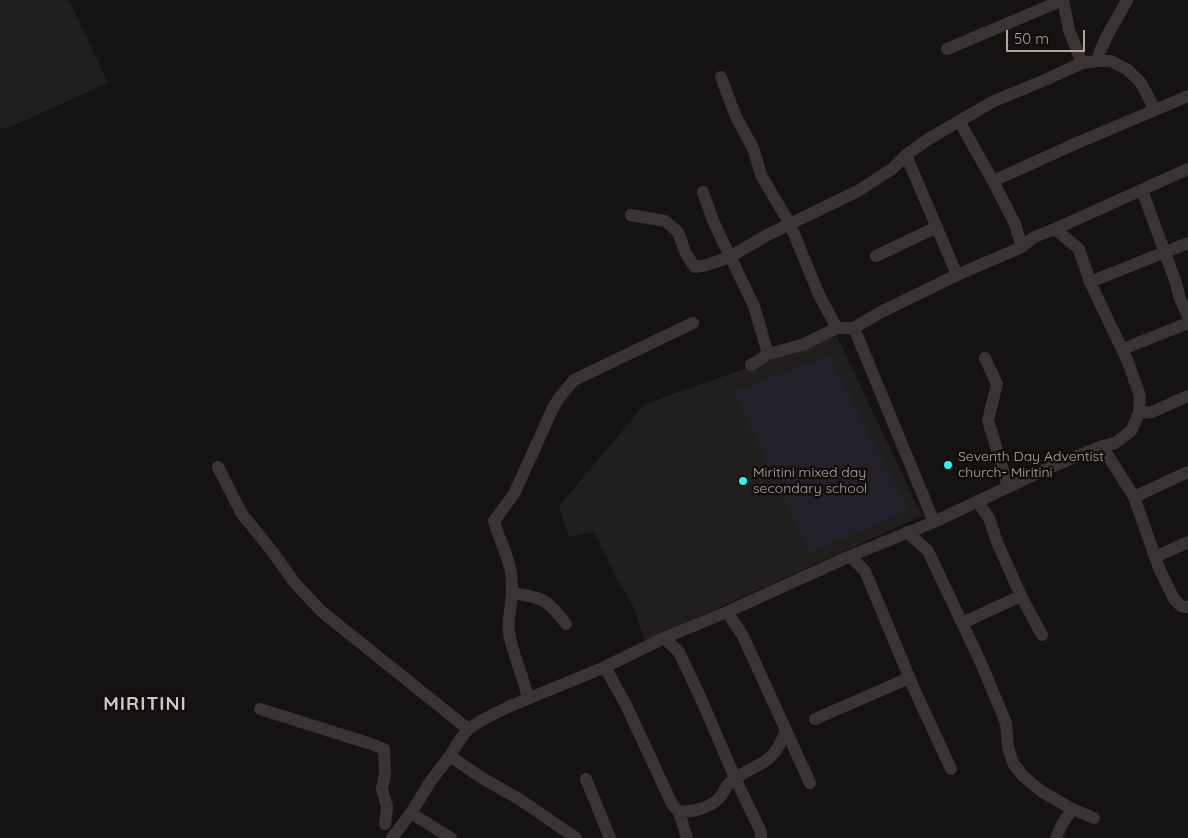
<!DOCTYPE html>
<style>
body{margin:0}
#map{position:relative;width:1188px;height:838px;overflow:hidden;background:#141312;font-family:Quicksand,sans-serif}
canvas{display:block}
.scale{position:absolute;left:1006px;top:30px;width:79px;height:22px;box-sizing:border-box;border:2px solid #b5a3a3;border-top:0;padding-left:6px;font-size:15px;line-height:18px;white-space:nowrap;color:#b5a3a3;-webkit-text-stroke:4px #0f0e0d;paint-order:stroke}
</style>
<div id="map">
<canvas width="1188" height="838"></canvas>
<div class="scale">50 m</div>
</div>
<script>
const ctx = document.querySelector('canvas').getContext('2d');
ctx.lineJoin = 'round';
function fillPath(path, color) { ctx.fillStyle = color; ctx.fill(path, 'evenodd'); }
function stroke(path, color, width, dash) { ctx.strokeStyle = color; ctx.lineWidth = width; ctx.lineCap = dash ? 'butt' : 'round'; ctx.setLineDash(dash || []); ctx.stroke(path); }
function write(font, color, halo, rows, align = 'center') {
  ctx.font = font + ' Quicksand,sans-serif'; ctx.lineWidth = 5; ctx.setLineDash([]); ctx.textBaseline = 'middle'; ctx.strokeStyle = halo; ctx.fillStyle = color; for (const [text, x, y, turn = 0] of rows) {
    ctx.save(); ctx.translate(x, y); ctx.rotate((+turn || 0) * Math.PI / 180); ctx.textAlign = isNaN(turn) ? turn : align; if (halo) ctx.strokeText(text, 0, 0); ctx.fillText(text, 0, 0); ctx.restore();
  }
}
const built = new Path2D(`
 M0,0H69L108,83L10,127L0,129Z
 M837,336L922,516L645,641L632,604L618,581L594,532L569,537L559,506L645,404Z`);
const green = new Path2D(`
 M829,355L908,510L810,553L734,392Z`);
const street = new Path2D(`
 M947,49L1063,0L1069,30L1082,63
 M1097,61C1103,38 1117,20 1127,0
 M721,77L736,117L753,148L762,177L790,224L819,295L837,328
 M959,121L993,181
 M906,155L957,275
 M1142,190L1176,283L1180,299L1188,316
 M703,192L714,223L754,306L768,354
 M631,215L665,221L678,232L686,254L695,267L707,265L730,257L767,235L858,191L892,169L906,155L930,138L994,101L1045,80L1082,63L1097,61H1111L1128,70L1141,83L1155,110
 M1055,229L1188,169
 M1022,247L1015,224L993,181L1077,143L1188,96
 M876,256L937,227
 M1090,282L1188,243
 M854,328L934,522
 M1123,349L1188,323
 M985,358L997,384L988,420L1008,487
 M1139,413L1152,412L1188,396
 M1102,446L1134,497L1159,568L1174,599L1181,606L1188,607
 M218,467L242,514L272,551L294,582L321,611L468,729
 M1134,497L1188,472
 M977,501L989,518L997,542L1021,596L1042,635
 M907,532L928,551L981,663L1006,723L1008,747L1013,763L1023,776L1041,791L1072,809L1094,818
 M850,556L865,571L915,691L951,769
 M1155,557L1188,542
 M512,593C543,597 548,600 566,624
 M727,612L743,636L810,783
 M962,623L1021,596
 M664,638L679,652L702,701L735,778L761,832V838
 M605,667L626,705L672,804L679,812L687,838
 M528,699C524,677 513,656 509,633C507,618 512,605 512,591C512,583 512,572 509,564C505,549 498,536 494,521L514,494L552,410L559,398L574,380L693,323
 M260,709L371,744L384,749L385,774L382,789L387,807L385,824
 M815,719L909,678
 M450,756L482,778L519,799L576,838
 M586,779L610,838
 M679,812C692,812 712,808 721,796C725,791 726,785 732,781C760,760 772,768 786,730
 M411,813L451,838
 M392,838L411,813L430,782L450,756L459,741L468,729L484,719L508,707L605,667L664,638L727,612L850,556L934,522L1044,470L1102,446L1115,443L1131,431L1139,413L1140,396L1128,362L1090,282L1079,249L1055,229L1034,237L1022,247L957,275L879,313L854,328H837L802,345L768,354L751,365
 M1056,838L1061,826L1072,809`);
const markers = [
 [948,465,5,"#24faf0"],
 [743,481,5,"#24faf0"]
];
const poiNames = [
 ["Seventh Day Adventist",958,457],
 ["church- Miritini",958,473],
 ["Miritini mixed day",753,473],
 ["secondary school",753,489]
];
const districtNames = [
 ["MIRITINI",145,704]
];
fillPath(built, '#211f1e');
fillPath(green, '#242029');
stroke(street, '#393433', 12);
for (const [x, y, r, color] of markers) { const dot = new Path2D(); dot.arc(x, y, r, 0, 2 * Math.PI); ctx.fillStyle = color; ctx.fill(dot); stroke(dot, '#0f0e0d', 2); }
write('14px', '#b5a3a3', '#0f0e0d', poiNames, 'left');
ctx.letterSpacing = '1px';
write('bold 19px', '#d1c4c4', '#0f0e0d', districtNames);
ctx.letterSpacing = '0px';
</script>
